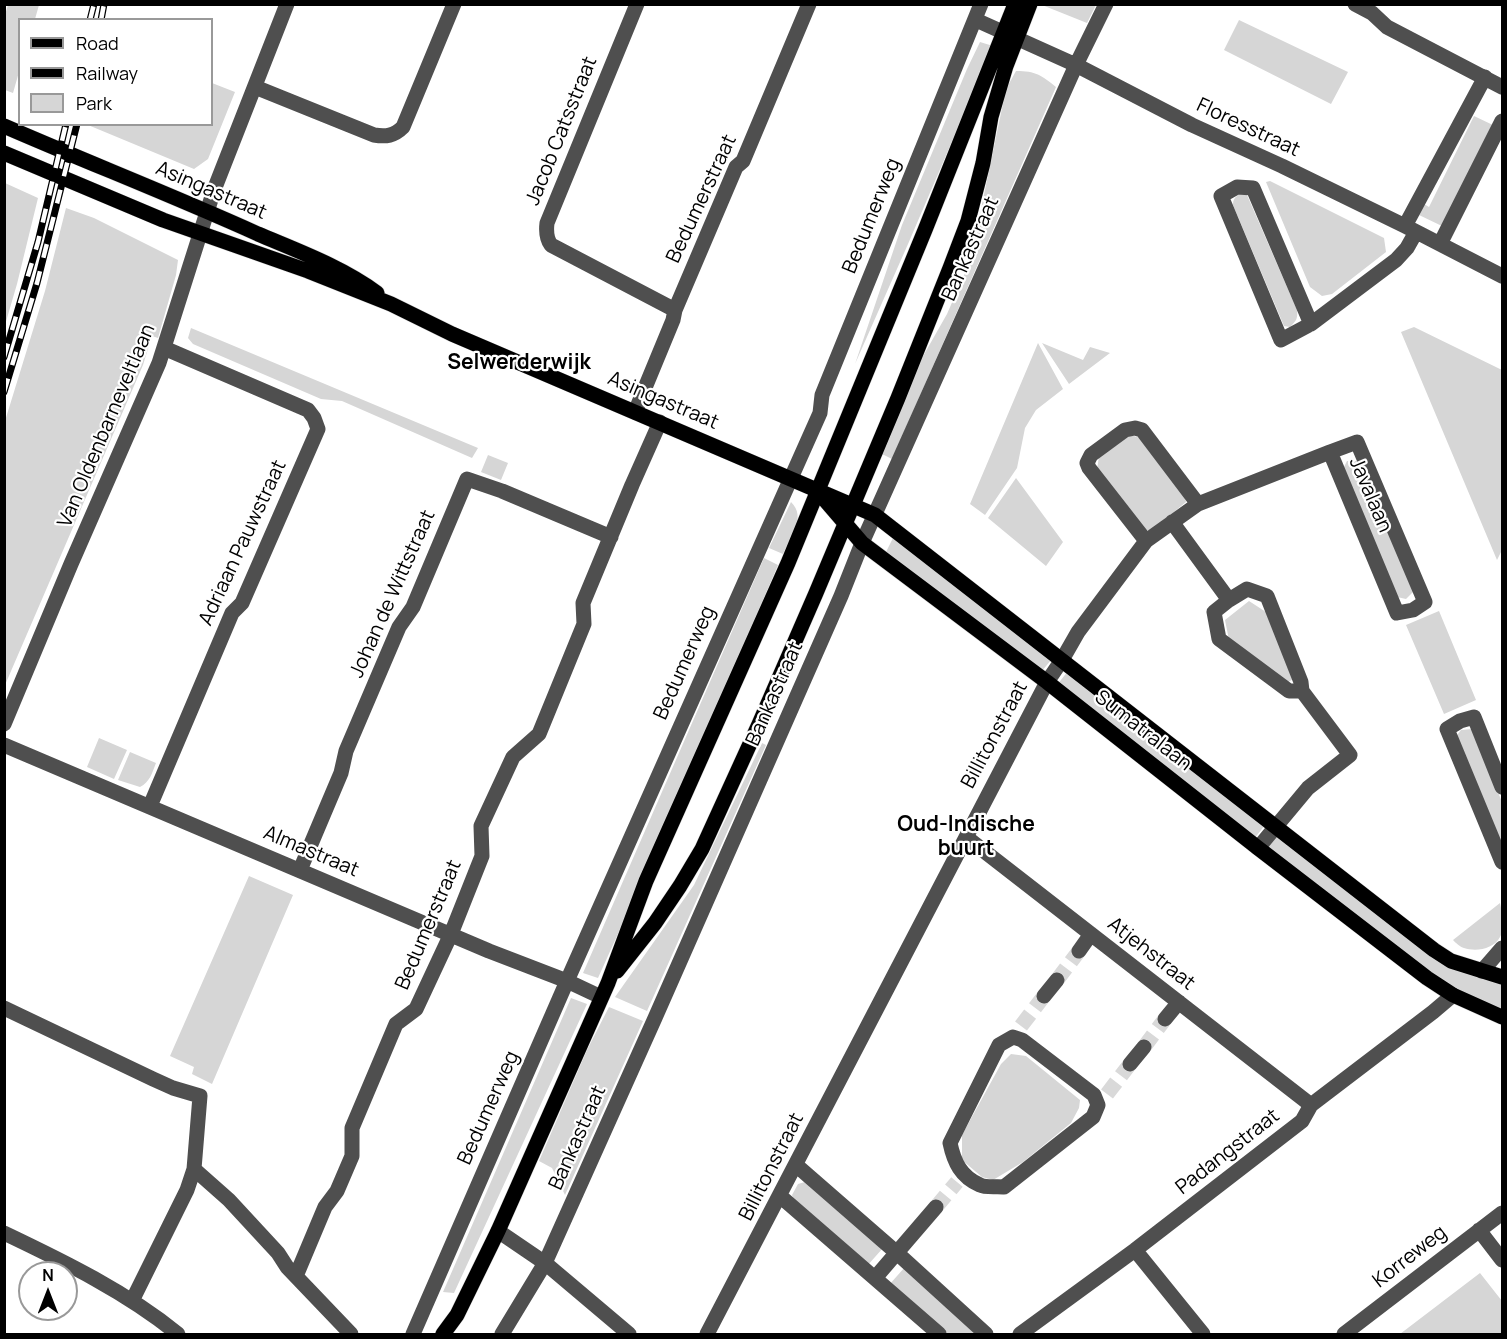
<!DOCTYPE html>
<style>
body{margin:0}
#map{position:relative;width:1507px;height:1339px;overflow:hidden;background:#fff;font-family:Manrope,sans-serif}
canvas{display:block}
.frame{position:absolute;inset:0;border:6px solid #000;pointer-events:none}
.legend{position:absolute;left:18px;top:18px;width:195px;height:108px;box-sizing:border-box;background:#fff;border:2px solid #999;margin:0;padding:8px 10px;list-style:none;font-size:18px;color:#000}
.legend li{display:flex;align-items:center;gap:12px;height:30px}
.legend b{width:30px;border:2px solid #999}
.north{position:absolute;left:18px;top:1261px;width:60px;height:60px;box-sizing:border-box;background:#fff;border:2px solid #999;border-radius:50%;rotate:0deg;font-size:16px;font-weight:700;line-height:24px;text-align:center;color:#000}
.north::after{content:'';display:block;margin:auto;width:21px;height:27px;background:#000;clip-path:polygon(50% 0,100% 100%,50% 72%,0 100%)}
</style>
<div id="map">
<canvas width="1507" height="1339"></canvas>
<div class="frame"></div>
<ul class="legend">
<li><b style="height:8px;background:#000"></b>Road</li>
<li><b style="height:8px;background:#000"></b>Railway</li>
<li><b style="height:16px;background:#d6d6d6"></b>Park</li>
</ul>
<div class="north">N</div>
</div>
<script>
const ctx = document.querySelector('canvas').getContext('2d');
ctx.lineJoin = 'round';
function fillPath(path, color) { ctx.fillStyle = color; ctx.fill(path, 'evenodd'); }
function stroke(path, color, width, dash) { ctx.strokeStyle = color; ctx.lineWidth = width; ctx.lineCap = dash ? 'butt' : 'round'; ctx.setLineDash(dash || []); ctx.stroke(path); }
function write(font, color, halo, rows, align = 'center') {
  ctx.font = font + ' Manrope,sans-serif'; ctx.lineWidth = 4.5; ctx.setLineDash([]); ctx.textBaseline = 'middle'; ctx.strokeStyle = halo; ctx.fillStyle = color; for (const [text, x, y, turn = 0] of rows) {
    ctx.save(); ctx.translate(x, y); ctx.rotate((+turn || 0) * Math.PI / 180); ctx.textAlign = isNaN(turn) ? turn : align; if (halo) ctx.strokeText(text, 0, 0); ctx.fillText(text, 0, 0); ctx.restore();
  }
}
const green = new Path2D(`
 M8,5H39L35,19L20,20L19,72L13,93L5,90L4,18Z
 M1042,5H1096L1087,23Z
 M1239,20L1348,72L1331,104L1224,50Z
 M980,42L993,46L908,244L855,364L902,225L967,69Z
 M1016,71C1036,71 1041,75 1056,87L892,459L882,454L918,365L947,314L974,252L982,204L1006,89Z
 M212,83L235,92L208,159L194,169L88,125L212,124Z
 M1474,116L1495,126L1444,227L1419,215L1424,204L1429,207Z
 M1270,181L1384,238L1386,252L1332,294L1322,296L1310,287L1266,182Z
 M5,183L38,198L17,284L5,325Z
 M1240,194L1247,195L1297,310C1298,319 1296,321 1290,327L1284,326L1233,205C1233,199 1235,197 1240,194Z
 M66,208L94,218L178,260L176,275L158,338L152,336L143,365L5,685V421L45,291Z
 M1414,327L1502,370V550L1497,560L1401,332Z
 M191,328L478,448L472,458L342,401L321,399L193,344L188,338Z
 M1038,343L1063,389L1036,410L1025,428L1017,468L985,515L970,504Z
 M1042,343L1083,360L1090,347L1110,353L1069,384Z
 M1128,434L1140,438L1184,493L1186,502L1152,530H1142L1097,470L1099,456Z
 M488,455L508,463L501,480L481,472Z
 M1347,461H1360L1414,591L1406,599L1397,597L1343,469Z
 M1016,478L1063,542L1046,566L988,518Z
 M791,502C807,517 790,538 783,554L769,548Z
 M894,536L1052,659L1041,672L886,552Z
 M764,558L778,565L663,834L598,978L583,973Z
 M1249,601L1269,614L1293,679L1287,683L1229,640L1225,620Z
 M1439,611L1476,700L1444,714L1406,625Z
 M1068,671L1265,825L1254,839L1057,685Z
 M1472,729L1502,802V849L1455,738L1461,730Z
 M99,738L127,750L114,779L87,767Z
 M762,743L766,745L647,1011L615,997L694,885Z
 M130,752L156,763C152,773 150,782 140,787L118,780Z
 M1275,832L1439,959L1502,984V1009L1454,989L1264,847Z
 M249,876L293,895L212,1084L192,1074L194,1067L170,1056Z
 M1500,903C1502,913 1506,928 1500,937C1494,949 1476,952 1464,948C1460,947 1456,943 1453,940Z
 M571,998L587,1004L454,1293L443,1292Z
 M609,1007L643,1021L565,1195L552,1168L539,1161L587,1050Z
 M1011,1054L1026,1056L1080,1100L1079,1108L1071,1123L1023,1162L993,1180L982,1177L962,1160V1135L1001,1064Z
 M805,1182L883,1248L867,1266L794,1200L792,1195L798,1184Z
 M905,1267L981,1334H945L889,1285Z
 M1480,1273L1502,1301V1334H1400Z`);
const minorTunnel = new Path2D(`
 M1057,980L1079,951
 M1021,1026L1044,996
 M1144,1047L1165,1019
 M1107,1094L1130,1064
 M936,1207L957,1182`);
const minor = new Path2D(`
 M637,4L547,223C546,231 546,238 551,245L675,310
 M1355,4L1372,13L1387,27L1502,87
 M976,20L1076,65L1192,125L1282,166L1405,226L1502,276
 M255,87L374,135C386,137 394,136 403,127L454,4
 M1237,187L1253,188L1311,324L1281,340L1221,196Z
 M1405,226L1485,77
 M1440,244L1502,121
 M1311,324L1396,260L1407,248L1416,232
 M635,412L673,320L675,310L736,167L743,161L809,4
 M1357,442L1425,602L1413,610L1397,613L1330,452Z
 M1172,522L1229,600L1247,589L1267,596L1301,682L1302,691L1350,755L1308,788L1258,848
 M1146,541L1089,468L1087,463L1091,455L1125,430L1135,428L1142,430L1198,504
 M1229,600L1214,612L1219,639L1289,691H1302
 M4,724L71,564L159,363L214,190L287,4
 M4,745L489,951L567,981L601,997
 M1502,787L1474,717L1460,721L1447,729L1502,862
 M150,806L232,613L242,603L318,429L314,418L308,410L164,348
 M966,837L1311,1105
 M300,870L341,773L346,751L399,627L413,607L467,479L502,491L611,537
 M1079,951L1091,934
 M1482,971L1502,948
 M1044,996L1057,980
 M4,1008L153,1079L173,1088L200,1096L194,1169L187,1190L132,1301
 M1165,1019L1179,1002
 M1013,1037L1022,1040L1094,1095L1098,1105L1093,1117L1004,1187C997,1186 986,1188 980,1185C961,1177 954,1162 950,1143L999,1045Z
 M1130,1064L1144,1047
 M796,1165L897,1253L986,1334
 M194,1169L229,1200L278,1253L287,1267L351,1334
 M780,1196L939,1334
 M1479,1230L1502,1260
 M498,1231L545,1263L629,1334
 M4,1233C65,1262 126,1292 178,1334
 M1135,1250L1203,1334
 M296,1276L325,1207L337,1191L352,1156V1128L396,1024L416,1009L451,934L482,856L481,826L513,757L539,734L584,624L583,603L632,485L660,422
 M875,1278L936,1207
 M413,1334L567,981L820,413L822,395L981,4
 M502,1334L545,1263L655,1018L841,596L862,543L1076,65L1106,4
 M707,1334L1047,682L1062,660L1078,632L1146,541L1198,504L1330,452
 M1020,1334L1135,1250L1302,1121L1311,1105L1433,1012L1453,995
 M1344,1334L1502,1213`);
const major = new Path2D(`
 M4,126C89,163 174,196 258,234C298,251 342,267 377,293
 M4,153L163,220L308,271L391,304L452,334L875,515L1434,950L1451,961L1502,977
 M819,493L862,543L1047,682L1258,848L1427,978L1453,995L1502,1017
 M617,971L655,923L680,886L702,849L759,724L816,593L898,398L950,268L968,221L983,163L991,117L1006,66L1030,4
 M443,1334L457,1315L498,1231L608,983L646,881L788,563L925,230L1015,4`);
const rail = new Path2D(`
 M90,20L94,4
 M101,20L104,4
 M4,357L38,242L66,124
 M4,392L37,283L77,124`);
const streetNames = [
 ["Floresstraat",1248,128,25],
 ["Jacob Catsstraat",562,131,-68],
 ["Asingastraat",211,191,23],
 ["Bedumerstraat",702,199,-65],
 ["Bedumerweg",872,216,-68],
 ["Bankastraat",971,249,-66],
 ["Asingastraat",663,401,23],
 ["Van Oldenbarneveltlaan",107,426,-67],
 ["Javalaan",1370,495,67],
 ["Adriaan Pauwstraat",243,543,-65],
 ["Johan de Wittstraat",393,594,-66],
 ["Bedumerweg",685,663,-66],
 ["Bankastraat",775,694,-66],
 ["Sumatralaan",1143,731,38],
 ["Billitonstraat",995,735,-62],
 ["Almastraat",311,852,23],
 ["Bedumerstraat",429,925,-67],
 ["Atjehstraat",1151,954,38],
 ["Bedumerweg",489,1108,-66],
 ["Bankastraat",578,1138,-66],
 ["Padangstraat",1228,1152,-38],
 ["Billitonstraat",772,1167,-63],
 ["Korreweg",1410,1257,-38]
];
const neighbourhoodNames = [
 ["Selwerderwijk",519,363],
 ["Oud-Indische",966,825],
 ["buurt",966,849]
];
fillPath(green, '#d6d6d6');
stroke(minorTunnel, '#d9d9d9', 15, [15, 8]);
stroke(major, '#dbdbdb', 16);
stroke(minor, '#4f4f4f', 15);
stroke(major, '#000', 15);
stroke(rail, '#000', 7);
stroke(rail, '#fff', 4.5, [14]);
write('20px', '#000', '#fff', streetNames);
write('bold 21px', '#000', '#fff', neighbourhoodNames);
</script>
